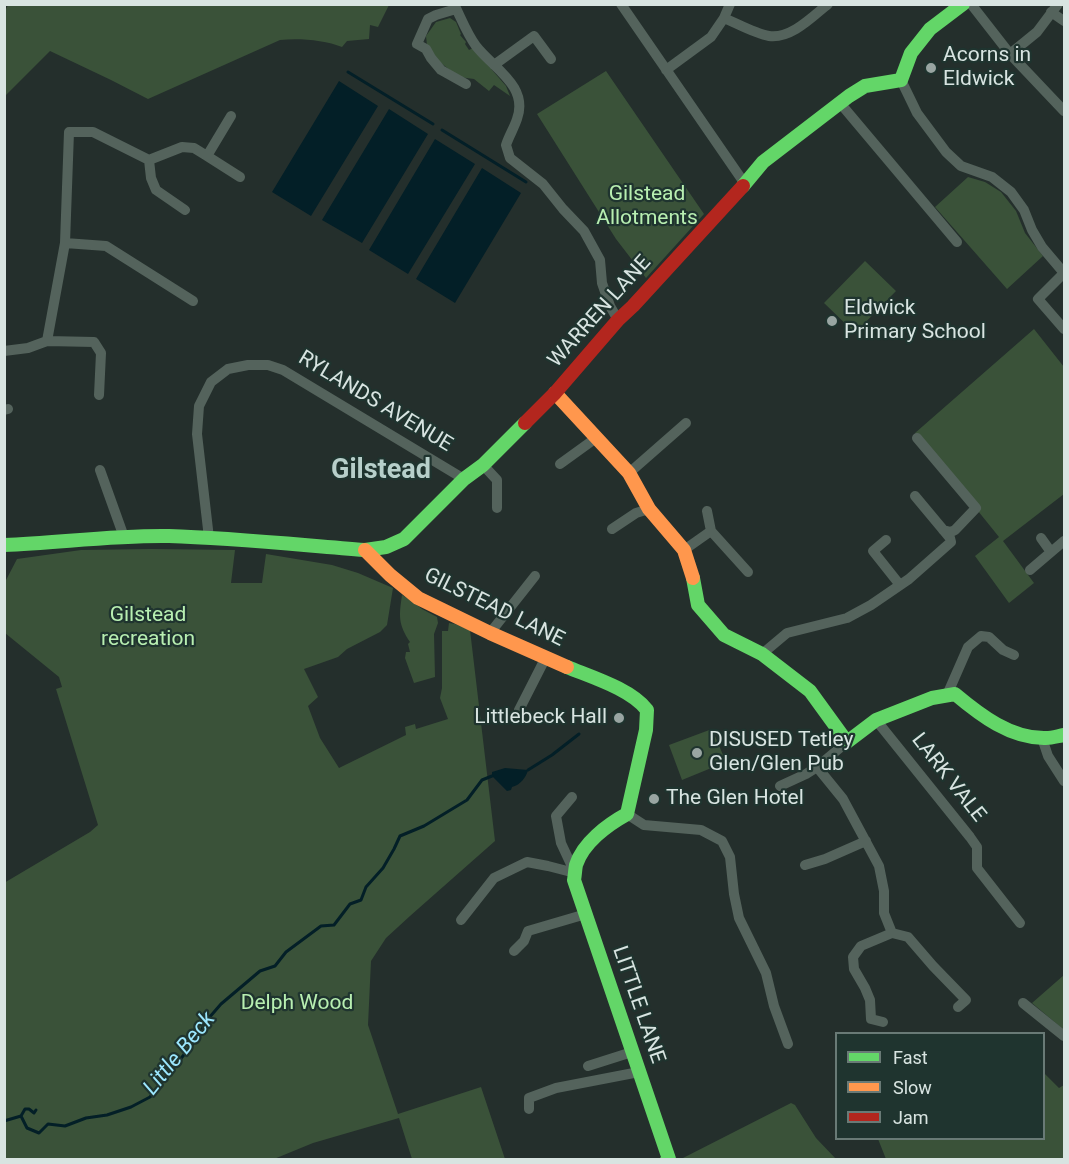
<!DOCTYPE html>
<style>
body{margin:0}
#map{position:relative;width:1069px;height:1164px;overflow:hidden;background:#242f2c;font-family:Roboto,sans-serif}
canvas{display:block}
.frame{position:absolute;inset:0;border:6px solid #d8e4e1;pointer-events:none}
.legend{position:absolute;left:835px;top:1032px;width:210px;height:108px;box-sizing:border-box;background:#1f342f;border:2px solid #697a76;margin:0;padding:8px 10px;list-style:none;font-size:18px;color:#d8e4e1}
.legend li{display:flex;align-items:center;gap:12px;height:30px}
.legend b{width:30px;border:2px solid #697a76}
</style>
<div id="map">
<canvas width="1069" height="1164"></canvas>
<div class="frame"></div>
<ul class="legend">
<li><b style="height:8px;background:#63d668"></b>Fast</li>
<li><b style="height:8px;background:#ff974d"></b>Slow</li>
<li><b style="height:8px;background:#b3261e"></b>Jam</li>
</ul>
</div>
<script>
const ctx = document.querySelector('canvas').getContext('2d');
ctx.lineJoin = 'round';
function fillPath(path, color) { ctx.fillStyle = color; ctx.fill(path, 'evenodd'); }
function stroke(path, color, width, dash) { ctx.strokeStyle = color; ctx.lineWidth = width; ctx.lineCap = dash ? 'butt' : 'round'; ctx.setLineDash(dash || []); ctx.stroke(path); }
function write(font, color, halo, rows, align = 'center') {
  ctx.font = font + ' Roboto,sans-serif'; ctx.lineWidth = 4.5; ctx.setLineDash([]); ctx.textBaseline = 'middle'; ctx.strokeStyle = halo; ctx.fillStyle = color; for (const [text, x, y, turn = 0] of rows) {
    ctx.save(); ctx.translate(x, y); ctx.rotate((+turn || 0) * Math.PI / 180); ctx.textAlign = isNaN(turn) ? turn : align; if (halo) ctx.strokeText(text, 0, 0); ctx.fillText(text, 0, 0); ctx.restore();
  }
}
const green = new Path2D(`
 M8,5V4L389,5L378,27L370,25L369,39L347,41L342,47C325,40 299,38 280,40L148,99L111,80L50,51L5,96L4,13Z
 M450,18L456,22L461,34L460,35L466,42L465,44L469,50L473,48L506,86L510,96L494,85L489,91L474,79L459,77L437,60L427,45L426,36L436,22Z
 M606,71L704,214L646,278L616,239L537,114Z
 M968,177L985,182L1001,192L1016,211L1025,233L1043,256L1007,289L935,207Z
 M865,261L896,291L855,333L824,303Z
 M1034,329L1064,367V494L1003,541L1034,583L1009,603L975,556L999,537L915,433Z
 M152,549L235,550L231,583H262L266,554L332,565L358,573L393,588L387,625L380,632L347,649L338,657L304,669L318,697L308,706L320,738L339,768L406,735L405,727L415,724L416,729L448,719L440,698L442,688V631H448L449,623L455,624L470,630L495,841L410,916L386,938L371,961L368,1025L398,1114L481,1087L505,1159H412L399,1118L313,1143L274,1159H5L4,883L90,832L98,825L56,689L62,687L59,677L5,633V582L17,559L81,550Z
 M402,595L412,601L422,609L437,617L438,623L434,634L435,677L414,683L405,658L406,652H410L408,644L410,642C398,624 399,616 402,595Z
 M712,729L726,762L682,780L669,745Z
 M1064,975V1030L1032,1003Z
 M1044,1073L1059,1088L1064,1085V1159H886L878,1139L1044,1138Z
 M791,1103L795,1105L816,1138L836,1159H681Z`);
const water = new Path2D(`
 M339,81L378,106L311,216L272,192Z
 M389,109L428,134L362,243L322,220Z
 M435,139L475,164L408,274L369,250Z
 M482,168L521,193L455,303L416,279Z
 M505,768L528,770C526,778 520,785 512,787L511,790L507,791L492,776V772Z`);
const stream = new Path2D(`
 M348,72L433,124
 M442,130L526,182
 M528,770L552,755L579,734
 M21,1116L25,1109H29L34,1113L36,1110
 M4,1121L21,1116L27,1128L39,1133L48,1124L65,1126L86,1118L107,1115L131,1107L150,1097L195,1041L208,1019L221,1004L260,971L275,966L286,952L321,926L334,925L350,904L361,900L366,887L383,868L394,849L400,836L424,826L467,800L482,780L492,776`);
const street = new Path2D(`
 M454,4C461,18 467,34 476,46C493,68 529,86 517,119C514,128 509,136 506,145L510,158L543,184L563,209L584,231L600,260L602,283L610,306L618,320
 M621,4L745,184
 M971,4L1010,54L1064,111
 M456,9L436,15L428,19L417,44L426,49L431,58L441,70L466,84
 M1051,12L1064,21
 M724,18C738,24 756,34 769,36C791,39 812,17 828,4
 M1010,54L1037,32L1058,4
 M494,65L534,36L551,59
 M666,70L711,37L724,18L730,4
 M901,80L917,113L946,152L961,166L992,177L1011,192L1024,210L1032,230L1042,247L1064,273L1038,299L1064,329
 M840,103L957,242
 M207,156L240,177
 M149,160L182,147L194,148L207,156L231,116
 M65,243L106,246L193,301
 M47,341L65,243L69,132H93L149,160L151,178L156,190L185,210
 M4,351L28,348L47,341L94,342L101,353L99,395
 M4,410L8,409
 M917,438L976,508L955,530L951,532L943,530
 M560,464L596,438
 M483,465L497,480V508
 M100,470L124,537
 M629,473L686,423
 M707,511L711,531L748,572
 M612,529L636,513L649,509
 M209,538L197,434L199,406L211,382L228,369L248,365H268L283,370L464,479
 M1041,538L1051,552
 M886,540L873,551L900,585
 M684,550L711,531
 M1030,570L1064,541
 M490,633L535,576
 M762,654L787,633L847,618L871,605L909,579L951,542L950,538L915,496
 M947,695L968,647L981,636L989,637L1003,650L1014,655
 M519,710L546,657
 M876,720L970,837L977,847V868L1020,923
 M1042,738L1048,756L1064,781
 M817,767L847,742
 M780,786L806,774L817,767L843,799L879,866L884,891V913L892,933L908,937L933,966L966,1000L958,1007
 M572,797L556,816L561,843L575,873
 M627,814L644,825L701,830L722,841L730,857L734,894L739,918L766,973L774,1006L788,1044
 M805,865L825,859L866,841
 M461,920L494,878L527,862L548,866L575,873
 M514,951L524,941L528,931L586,914
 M1023,1003L1064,1036
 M883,1022L871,1019L870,1000L865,988L854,969L853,957L861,946L892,933
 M588,1066L632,1052
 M529,1109V1098L556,1088L639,1072`);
const fast = new Path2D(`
 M743,186L763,162L849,96L865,86L901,80L911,53L930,29L963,4
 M4,545C59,543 113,535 169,536C234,538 300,545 365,550L386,547L404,539L464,479L483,465L525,423
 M693,578L698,605L724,635L762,654L810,691L847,742L876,720L932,698L955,694C980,715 1011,739 1046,738C1052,738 1058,736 1064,735
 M567,667C591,677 631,689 647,710L646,730L627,814C607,825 583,843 576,865C575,870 575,875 574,880L669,1159L667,1160`);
const slow = new Path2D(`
 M555,393L629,473L649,509L684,550L693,578
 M365,550L390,575L418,598L490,633L567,667`);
const jam = new Path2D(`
 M525,423L555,393L618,320L633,306L743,186`);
const markers = [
 [931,68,6,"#99a5a2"],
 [832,321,6,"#99a5a2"],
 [619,718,6,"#99a5a2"],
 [697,753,6,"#99a5a2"],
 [654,799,6,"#99a5a2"]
];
const poiNames = [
 ["Acorns in",943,56],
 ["Eldwick",943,80],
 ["Eldwick",844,309],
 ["Primary School",844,333],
 ["Littlebeck Hall",607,718,"right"],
 ["DISUSED Tetley",709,741],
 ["Glen/Glen Pub",709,765],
 ["The Glen Hotel",666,799]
];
const parkNames = [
 ["Gilstead",647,195],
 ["Allotments",647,219],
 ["Gilstead",148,616],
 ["recreation",148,640],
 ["Delph Wood",297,1004]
];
const streetNames = [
 ["WARREN LANE",600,312,-48],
 ["RYLANDS AVENUE",375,402,31],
 ["GILSTEAD LANE",494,608,26],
 ["LARK VALE",948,778,52],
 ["LITTLE LANE",638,1005,71]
];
const waterNames = [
 ["Little Beck",180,1054,-51]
];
const districtNames = [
 ["Gilstead",381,471]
];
fillPath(green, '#3a5239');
fillPath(water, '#031f27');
stroke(stream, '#031f27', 3);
stroke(street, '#54635c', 10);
stroke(fast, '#63d668', 14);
stroke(slow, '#ff974d', 14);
stroke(jam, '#b3261e', 14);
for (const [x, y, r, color] of markers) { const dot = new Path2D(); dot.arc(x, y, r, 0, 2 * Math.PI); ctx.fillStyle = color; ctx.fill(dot); stroke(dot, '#1f342f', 2); }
write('21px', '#d8e4e1', '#1f342f', poiNames, 'left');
write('21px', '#b8efb1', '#1f342f', parkNames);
write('21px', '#d8e4e1', '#1f342f', streetNames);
write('italic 22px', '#9ce7fe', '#1f342f', waterNames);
write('bold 27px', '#b7cfca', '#1f342f', districtNames);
</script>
